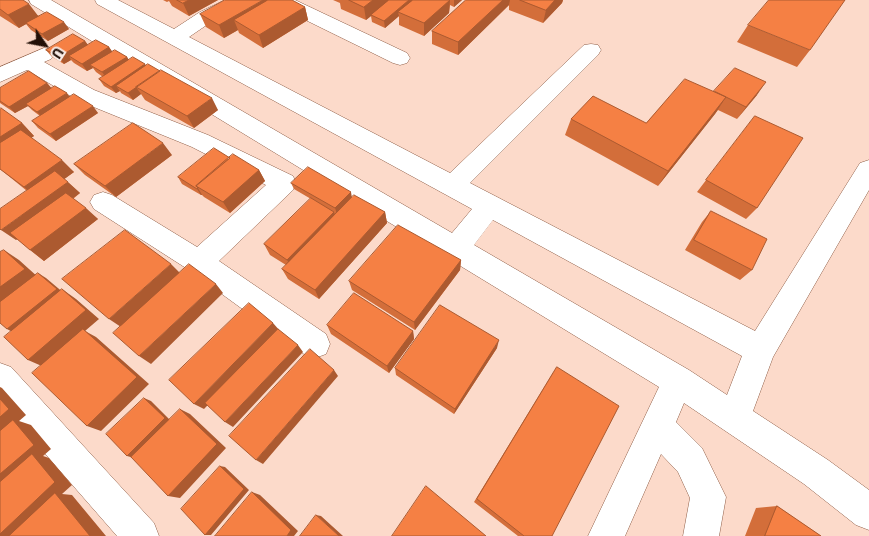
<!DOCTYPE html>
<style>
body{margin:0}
#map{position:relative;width:869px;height:536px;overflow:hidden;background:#fcdaca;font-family:"IBM Plex Sans",sans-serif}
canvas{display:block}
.north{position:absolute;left:20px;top:20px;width:50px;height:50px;-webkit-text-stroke:4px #f8ece7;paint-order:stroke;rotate:123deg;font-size:14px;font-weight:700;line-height:20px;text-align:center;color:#231007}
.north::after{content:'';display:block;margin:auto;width:18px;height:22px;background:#231007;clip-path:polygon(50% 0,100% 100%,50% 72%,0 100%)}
</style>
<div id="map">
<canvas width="869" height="536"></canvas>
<div class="north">U</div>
</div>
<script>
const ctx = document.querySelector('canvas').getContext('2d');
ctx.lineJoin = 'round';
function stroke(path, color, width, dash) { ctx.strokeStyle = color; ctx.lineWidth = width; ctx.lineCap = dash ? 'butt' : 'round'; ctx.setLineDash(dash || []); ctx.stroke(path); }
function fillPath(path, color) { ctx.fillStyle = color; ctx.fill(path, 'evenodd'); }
const minor = new Path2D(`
 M29,0H51L452,233L472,209L97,4L95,0H118L174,29L200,12L225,0H249L247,4L214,20L189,37L450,173L584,45L591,44L598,45L601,50L598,55L470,183L755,331L860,163L869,160V190L773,357L753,411L828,460L869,490V530L856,525L804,484L684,403L676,422L702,448L726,497L719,536H683L690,498L678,472L661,454L625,536H588L659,387L31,4ZM493,220L742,356L727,395L689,370L474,245Z
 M271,0H295L407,53L410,58L407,63L400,65L393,63L273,4Z
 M44,48L51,49L54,54L51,59L44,62L94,90L208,135L293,176L296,183L293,190L219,261L326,334L330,344L326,354L315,358L304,354L189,270L94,209L90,202L94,195L103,192L112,195L197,247L266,185L192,147L79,101L27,70L0,82V67Z
 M0,363L11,367L154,523L159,536H117L0,402Z`);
const wall = new Path2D(`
 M0,0L39,16L69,29L48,41L31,30L26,24L19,28L0,16Z
 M163,0H218L189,16L172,6L169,1L167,2Z
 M333,0H462L454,7L450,5L449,13L424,36L399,25V16L385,28L372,22L371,16L366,20L341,9L340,3Z
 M466,0H563L562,3L543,23L509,10V5L458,55L432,44V31Z
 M305,7L308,20L263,48L239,33L238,30L224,38L206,27L200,14Z
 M748,25L810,50L797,67L737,42Z
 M85,41L88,45L109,47L112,52L127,57L129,60L146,66L218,110L194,128L145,100L141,94L133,100L121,93L120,91L116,93L104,86L99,79L103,77L96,72L93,68L87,71L74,63L71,60L64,64L52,57L46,50Z
 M47,83L51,88L70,97L98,113L56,141L38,128L32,121L40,116L32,110L28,106L15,113L0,103V88Z
 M714,92L757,95L737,119L718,110L658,186L565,135L571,119L646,123Z
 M0,109L22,123L34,136L31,138L74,172L64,179L80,193L73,199L98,219L44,261L17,239L16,240L27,191L0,169Z
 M755,116L757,208L746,219L697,192Z
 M172,155L116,197L85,175L74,164Z
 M230,158L259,170L265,181L230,213L204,197L202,195H201L182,184L178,177Z
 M291,183L352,197L385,212L387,223L319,299L288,279L282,269L286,265L270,255L264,244L311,199L294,189Z
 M711,211L752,270L740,280L685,250L702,222Z
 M461,260L460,270L415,330L352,290L349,281Z
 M327,325L413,331L414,339L389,373L331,334Z
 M497,348L454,414L396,375L395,368Z
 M557,367L552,536H518L474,502L551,376Z
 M777,506L821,536H745L756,508Z`);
const shadedWall = new Path2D(`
 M189,0H218L189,16L183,3Z
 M263,0H279L234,20L238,30L224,38L219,25Z
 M373,0H391L366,20L364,7Z
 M409,0H418L398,12L399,16L385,28L384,21Z
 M450,0L449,13L424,36V23Z
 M454,0H462L454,7Z
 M503,0H510L509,5L458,55V42Z
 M555,0H563L562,3L543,23L546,10Z
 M29,4L39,17L19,28L8,15Z
 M305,7L308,20L263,48L259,35Z
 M64,22L69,29L48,41L42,34Z
 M85,41L90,48L69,56L71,60L64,64L59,57Z
 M109,47L114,54L90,65L93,68L87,71L82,64Z
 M127,57L131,64L107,79L102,72Z
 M145,64L149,71L116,86L120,91L116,93L111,87Z
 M766,82L757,95L737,119L746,107Z
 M47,83L53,90L26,104L28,106L15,113L9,107Z
 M136,87L141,94L133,100L128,93Z
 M67,93L72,100L43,118L37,112Z
 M726,97L715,114L658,186L668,171Z
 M212,98L218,110L194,128L187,116Z
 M93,106L98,113L56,141L50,134Z
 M22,123L34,136L0,158V137Z
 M163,143L172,155L116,197L105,186Z
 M62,160L74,172L37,199L24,187Z
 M259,170L265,181L230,213L223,202Z
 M68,182L80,193L16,240L1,230Z
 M198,188L202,195H201L197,189Z
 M351,192L352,198L337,214L335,208Z
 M86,208L98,219L44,261L30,250Z
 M334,212L337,222L293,270L287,260Z
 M385,212L387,223L319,299L315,290Z
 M4,250L19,260L39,278L0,309V287Z
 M461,260L460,270L415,330L414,322Z
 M171,264L181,274L121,327L109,319Z
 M38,273L46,278L65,294L16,334L7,329Z
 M216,284L223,293L151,364L139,356Z
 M62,289L76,299L99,319L85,331L96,337L149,384L101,431L87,426L44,367L28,360Z
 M273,323L280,331L204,409L194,404Z
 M413,331L414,339L389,373L387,366Z
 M499,340L497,348L454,414L455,409Z
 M298,345L303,352L233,427L225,422Z
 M334,370L338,376L263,464L256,460Z
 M0,387L2,388L26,415L19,421L31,425L51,449L43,456L49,458L72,485L62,494L72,495L106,536H0Z
 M144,398L151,401L171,421L134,458L127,456Z
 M180,409L190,414L226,448L180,498L168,496Z
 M220,466L225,467L249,490L211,535H205Z
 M252,492L260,495L298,531L294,536H287Z
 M316,515L321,516L343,536H339Z`);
const building = new Path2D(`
 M0,0H23L29,4L8,15L0,9Z
 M177,0H189L183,3Z
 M225,0H263L219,25L200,14Z
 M268,0H292L305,7L259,35L234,20Z
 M349,0H373L364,7Z
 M389,0H409L384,21L371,15Z
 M413,0H450L424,23L398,12Z
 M466,0H503L458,42L432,31Z
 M520,0H555L546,10Z
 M769,0H845L810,50L748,25Z
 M47,12L64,22L42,34L26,23Z
 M73,34L85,41L59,57L46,50Z
 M96,40L109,47L82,64L69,56Z
 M115,50L127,57L102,72L90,65Z
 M133,57L145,64L111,87L99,79Z
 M148,64L160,71L128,93L116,86Z
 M735,68L766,82L746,107L714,91Z
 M161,70L212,98L187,116L136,87Z
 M29,71L47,83L9,107L0,101V88Z
 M685,79L726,97L668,171L571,119L593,96L646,123Z
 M55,86L67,93L37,112L26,104Z
 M74,94L93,106L50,134L32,121Z
 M1,108L22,123L0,137V109Z
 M755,116L803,138L757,208L706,180Z
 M133,123L163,143L105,186L74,164Z
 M21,130L62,160L24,187L0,169V143Z
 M214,148L230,158L196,186L198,188L197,189L178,177Z
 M233,154L259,170L223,202L196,186Z
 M308,167L351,192L335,208L291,183Z
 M55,171L68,182L1,230L0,229V209Z
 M66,193L86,208L30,250L10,233Z
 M354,195L385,212L315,290L282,269Z
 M311,198L334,212L287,260L264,244Z
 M711,211L767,239L752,270L694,240Z
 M398,225L461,260L414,322L349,281Z
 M125,230L171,264L109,319L62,279Z
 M4,250L25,269L0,287V252Z
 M189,264L216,284L139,356L113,333Z
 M38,273L57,289L7,329L0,323V302Z
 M62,289L86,310L28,360L4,337Z
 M354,293L413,331L387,366L327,325Z
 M249,303L273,323L194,404L169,380Z
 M440,305L499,340L455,409L395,368Z
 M83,329L137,377L87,426L32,373Z
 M278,329L298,345L225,422L205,403Z
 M310,349L334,370L256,460L229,436Z
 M557,367L619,406L552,536H524L477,499Z
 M144,398L165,418L127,456L106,434Z
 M0,399L9,409L0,417Z
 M180,409L217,444L168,496L131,457Z
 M13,420L34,445L0,474V431Z
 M32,454L55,482L0,534V482Z
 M220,466L244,489L205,535L181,509Z
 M426,486L486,536H392Z
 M252,492L291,530L287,536H215Z
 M55,493L90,536H9Z
 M777,506L821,536H765Z
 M316,515L339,536H300Z`);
stroke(minor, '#8f5e47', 1);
fillPath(minor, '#fff');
fillPath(wall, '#d36e3a');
fillPath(shadedWall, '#ac5a30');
fillPath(building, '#f58044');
stroke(building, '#ac5a30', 1);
</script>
